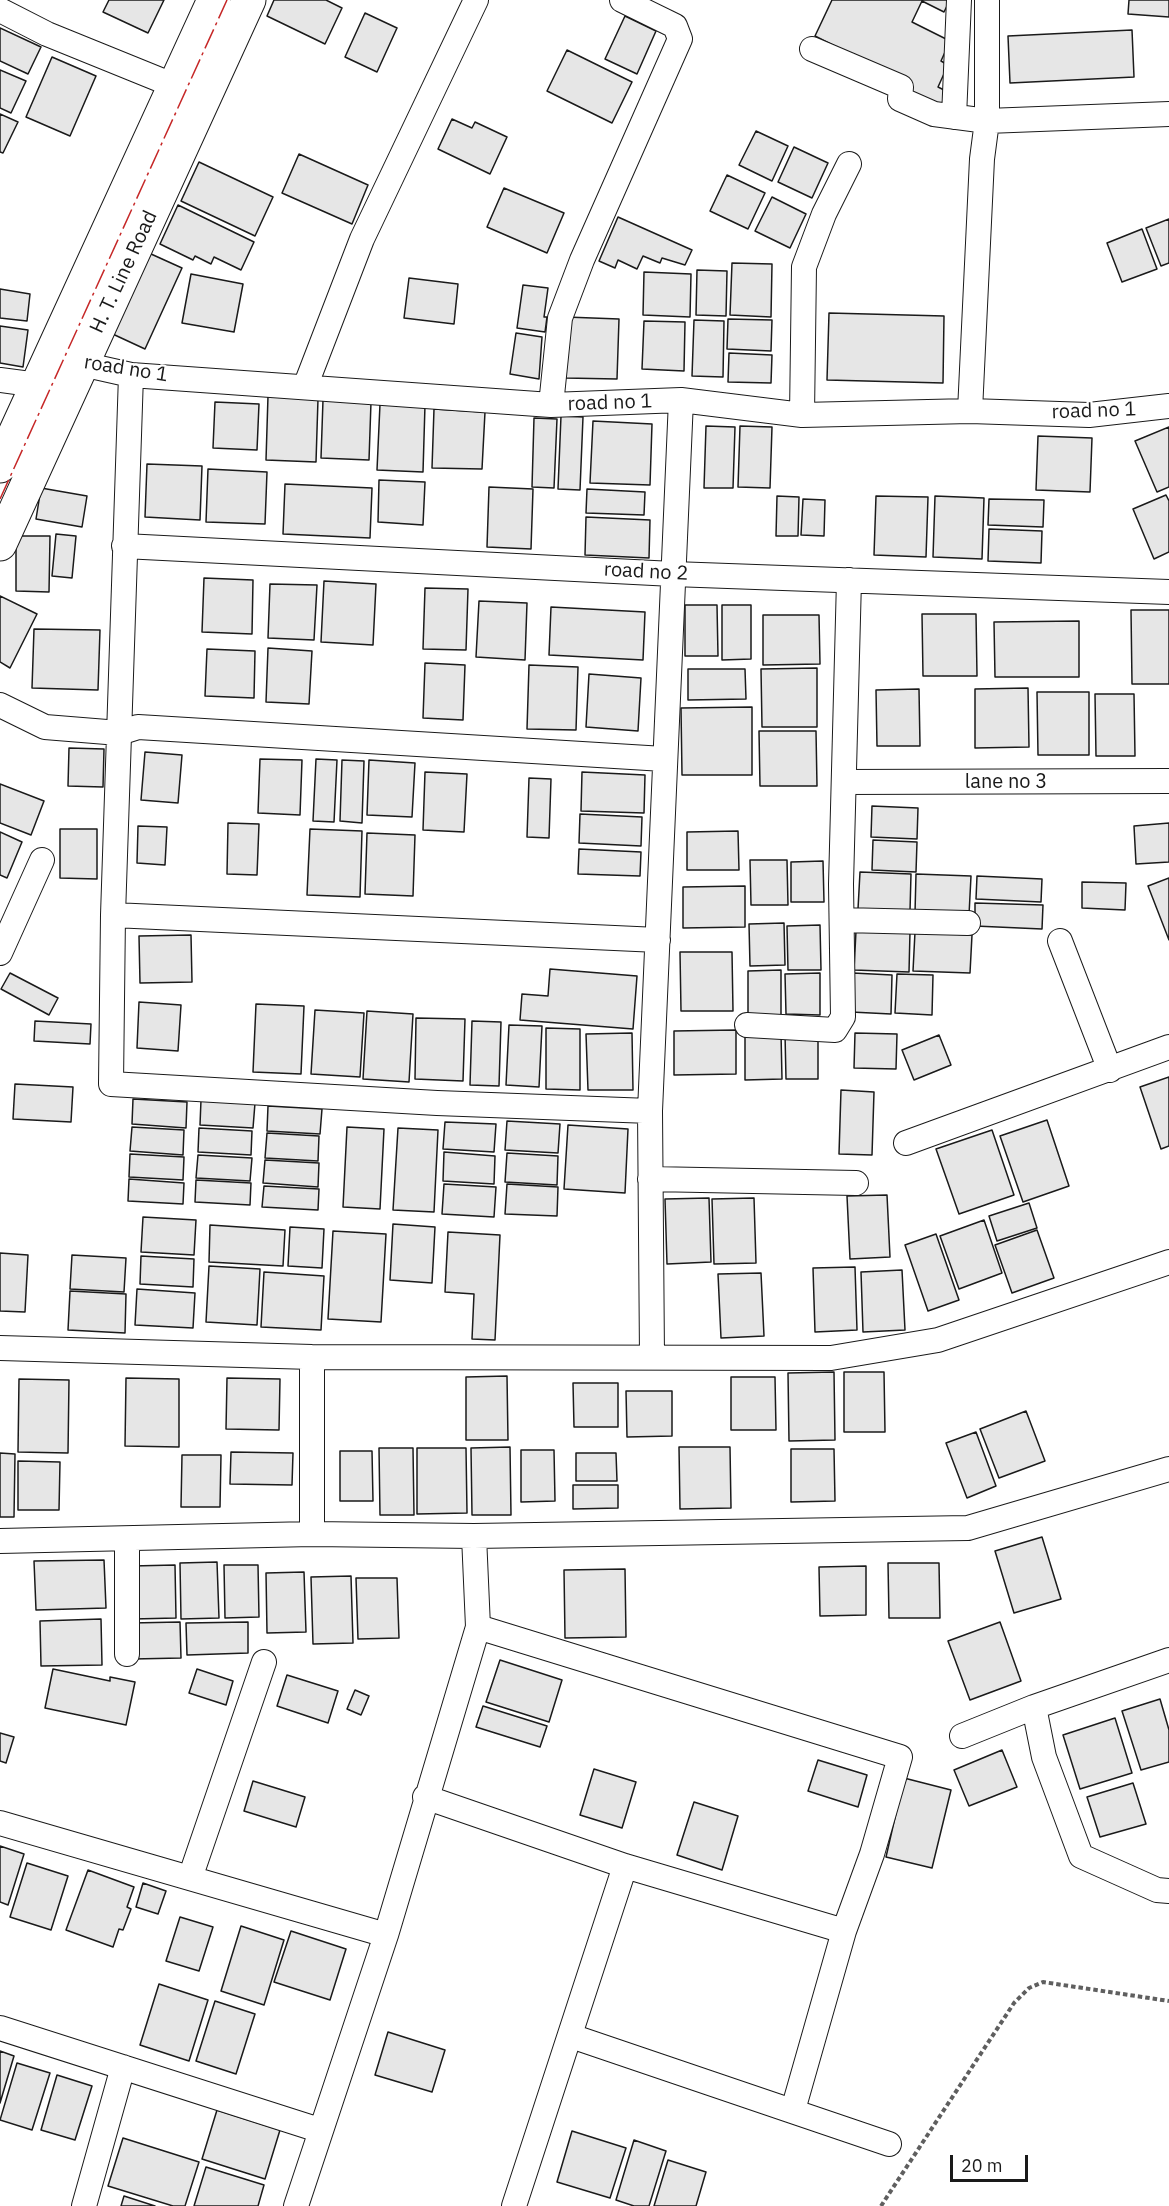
<!DOCTYPE html>
<style>
body{margin:0}
#map{position:relative;width:1169px;height:2206px;overflow:hidden;background:#fff;font-family:"IBM Plex Sans",sans-serif}
canvas{display:block}
.scale{position:absolute;left:950px;top:2155px;width:78px;height:27px;box-sizing:border-box;border:3px solid #1a1a1a;border-top:0;padding-left:8px;font-size:18px;line-height:21px;white-space:nowrap;color:#1a1a1a;-webkit-text-stroke:4px #fff;paint-order:stroke}
</style>
<div id="map">
<canvas width="1169" height="2206"></canvas>
<div class="scale">20 m</div>
</div>
<script>
const ctx = document.querySelector('canvas').getContext('2d');
ctx.lineJoin = 'round';
function fillPath(path, color) { ctx.fillStyle = color; ctx.fill(path, 'evenodd'); }
function stroke(path, color, width, dash) { ctx.strokeStyle = color; ctx.lineWidth = width; ctx.lineCap = dash ? 'butt' : 'round'; ctx.setLineDash(dash || []); ctx.stroke(path); }
function write(font, color, halo, rows, align = 'center') {
  ctx.font = font + ' "IBM Plex Sans",sans-serif'; ctx.lineWidth = 4.5; ctx.setLineDash([]); ctx.textBaseline = 'middle'; ctx.strokeStyle = halo; ctx.fillStyle = color; for (const [text, x, y, turn = 0] of rows) {
    ctx.save(); ctx.translate(x, y); ctx.rotate((+turn || 0) * Math.PI / 180); ctx.textAlign = isNaN(turn) ? turn : align; if (halo) ctx.strokeText(text, 0, 0); ctx.fillText(text, 0, 0); ctx.restore();
  }
}
const building = new Path2D(`
 M109,0H164L148,33L103,12Z
 M274,0H326L342,8L325,44L267,16Z
 M832,0H950L944,12L922,1L912,22L950,41L941,61L948,65L938,87L948,92L941,107L903,91L907,83L815,36Z
 M1129,0H1169V17L1128,14Z
 M365,13L397,28L377,72L345,57Z
 M625,16L656,31L637,74L605,59Z
 M0,28L41,47L28,74L0,61Z
 M1132,30L1134,77L1010,83L1008,36Z
 M567,50L632,82L612,123L547,91Z
 M52,57L96,76L70,136L26,117Z
 M0,70L26,81L11,113L0,108Z
 M0,114L18,122L3,153L0,152Z
 M452,119L472,128L475,122L507,137L490,174L438,149Z
 M756,131L788,146L772,181L739,165Z
 M794,147L828,163L812,198L778,182Z
 M299,154L368,185L352,224L282,193Z
 M199,162L273,197L255,236L181,201Z
 M727,175L765,193L748,229L710,211Z
 M504,188L564,213L547,253L487,227Z
 M772,197L806,214L790,248L755,231Z
 M178,205L254,242L241,270L214,257L211,264L195,256L193,260L160,244Z
 M618,217L692,250L685,265L662,258L660,263L643,256L637,269L618,260L615,268L599,261Z
 M1169,219V263L1161,266L1146,228Z
 M1142,229L1157,269L1122,282L1107,243Z
 M140,249L182,268L145,349L104,330Z
 M732,263L772,264L771,317L730,315Z
 M697,270L727,271L726,316L696,315Z
 M644,272L691,274L690,317L643,315Z
 M191,274L243,284L234,332L182,323Z
 M409,278L458,284L454,324L404,318Z
 M523,285L548,288L544,317H547L545,332L517,328Z
 M0,289L30,294L27,321L0,318Z
 M829,313L944,316L943,383L827,380Z
 M566,317L619,319L617,379L565,378Z
 M728,319L772,320L771,351L727,349Z
 M694,320L724,321L723,377L692,376Z
 M644,321L685,322L684,371L642,369Z
 M0,326L28,330L23,367L0,363Z
 M516,333L542,337L539,379L510,374Z
 M729,353L772,355L771,383L728,382Z
 M268,396L318,399L316,462L266,460Z
 M323,400L371,402L369,460L321,458Z
 M215,402L259,404L257,450L213,448Z
 M380,404L425,405L423,472L377,470Z
 M434,409L485,412L482,469L432,468Z
 M561,416L583,417L580,490L558,489Z
 M534,418L557,419L554,488L532,487Z
 M593,421L652,424L650,485L590,483Z
 M706,426L735,427L733,488H704Z
 M740,426L772,427L770,488L738,487Z
 M1169,427V487L1157,492L1135,441Z
 M1038,436L1092,438L1090,492L1036,490Z
 M147,464L202,466L200,520L145,517Z
 M208,469L267,472L265,524L206,522Z
 M379,480L425,482L423,525L378,522Z
 M285,484L372,488L370,538L283,534Z
 M489,487L533,489L531,549L487,547Z
 M41,488L87,496L82,527L36,519Z
 M587,489L645,492L644,515L586,513Z
 M1166,495L1169,501V552L1154,559L1133,509Z
 M777,496L799,497L798,536H776Z
 M876,496L928,497L926,557L874,555Z
 M935,496L984,498L982,559L933,557Z
 M803,499L825,500L824,536L801,535Z
 M989,499L1044,500L1043,527L988,525Z
 M586,517L650,520L649,558L585,555Z
 M989,529L1042,531L1041,563L988,561Z
 M56,534L76,536L72,578L52,576Z
 M16,536H50L49,592L16,591Z
 M204,578L253,580L252,634L202,632Z
 M324,581L376,584L373,645L321,642Z
 M270,584L317,585L314,640L268,638Z
 M425,588L468,589L466,650L423,649Z
 M0,596L37,614L10,668L0,662Z
 M479,601L527,603L525,660L476,657Z
 M685,605H717L718,656H685Z
 M722,605H751V659L722,660Z
 M551,607L645,612L643,660L549,655Z
 M1131,610H1169V684H1132Z
 M922,614H976L977,676H923Z
 M763,615H819L820,664L763,665Z
 M1079,621V677H995L994,622Z
 M34,629L100,630L98,690L32,688Z
 M268,648L312,651L309,704L266,702Z
 M207,649L255,651L254,698L205,696Z
 M425,663L465,665L463,720L423,718Z
 M529,665L578,667L576,730L527,729Z
 M817,668V727H762L761,669Z
 M688,669H745L746,699L688,700Z
 M589,674L641,678L638,731L586,727Z
 M1028,688L1029,747L975,748V689Z
 M919,689L920,746H877L876,690Z
 M1037,692H1089V755H1038Z
 M1095,694H1134L1135,756H1096Z
 M752,707V775H682L681,708Z
 M759,731H816L817,786H760Z
 M69,748L104,749L103,787L68,786Z
 M145,752L182,755L178,803L141,800Z
 M260,759L302,760L300,815L258,813Z
 M316,759L337,760L334,822L313,821Z
 M342,760L364,761L362,823L340,821Z
 M369,760L415,763L412,817L367,815Z
 M425,772L467,774L464,832L423,830Z
 M582,772L645,775L644,813L581,811Z
 M529,778L551,779L549,838L527,837Z
 M0,784L44,801L31,835L0,823Z
 M872,806L918,808L917,839L871,837Z
 M580,814L642,817L641,846L579,843Z
 M228,823L259,824L257,875L227,874Z
 M1169,823V862L1136,864L1134,826Z
 M138,826L167,827L165,865L137,863Z
 M60,829H97V879L60,878Z
 M310,829L362,831L360,897L307,895Z
 M738,831L739,870H687V832Z
 M0,832L22,842L7,878L0,875Z
 M367,833L415,835L413,896L365,894Z
 M873,840L917,842L916,872L872,870Z
 M579,849L641,852L640,876L578,874Z
 M750,860H787L788,905H751Z
 M823,861L824,902H791V862Z
 M860,872L911,874L910,911L858,909Z
 M916,874L971,876L969,915L915,913Z
 M977,876L1042,879L1041,902L976,899Z
 M1169,878V940L1148,886Z
 M1082,882L1126,883L1125,910L1082,908Z
 M745,886V927L683,928V887Z
 M975,903L1043,905L1042,929L975,926Z
 M784,923L785,965L750,966L749,924Z
 M820,925L821,970H788L787,926Z
 M856,931L910,932L909,972L854,970Z
 M915,932L972,935L970,973L913,971Z
 M191,935L192,982L140,983L139,936Z
 M680,952H732L733,1011H681Z
 M550,969L637,976L633,1029L520,1020L522,994L548,996Z
 M781,970V1015H748V971Z
 M10,973L58,998L49,1015L1,989Z
 M820,973V1015L786,1014L785,974Z
 M853,973L892,975L891,1014L851,1012Z
 M897,974L933,975L932,1015L895,1013Z
 M139,1002L181,1005L178,1051L137,1048Z
 M256,1004L304,1006L301,1074L253,1072Z
 M315,1010L364,1013L360,1077L311,1074Z
 M367,1011L413,1014L409,1082L363,1079Z
 M416,1018L465,1019L463,1081L415,1079Z
 M35,1021L91,1024L90,1044L34,1041Z
 M472,1021L501,1022L499,1086L470,1085Z
 M509,1025L542,1026L539,1087L506,1085Z
 M546,1028L580,1029V1090L546,1089Z
 M736,1030V1074L674,1075V1031Z
 M632,1033L633,1090H588L586,1034Z
 M781,1033L782,1079L745,1080V1034Z
 M855,1033L897,1034L896,1069L854,1068Z
 M785,1034H818V1079H786Z
 M939,1035L951,1065L914,1080L902,1050Z
 M1169,1077V1146L1161,1149L1140,1087Z
 M15,1084L73,1087L71,1122L13,1119Z
 M841,1090L874,1092L872,1155L839,1154Z
 M133,1099L187,1102L186,1128L132,1124Z
 M201,1100L255,1103L253,1128L200,1125Z
 M268,1106L322,1109L320,1134L267,1131Z
 M1047,1120L1069,1186L1023,1202L1000,1136Z
 M507,1121L560,1124L558,1153L505,1150Z
 M445,1122L496,1124L494,1152L443,1149Z
 M568,1125L628,1129L625,1193L564,1189Z
 M132,1127L184,1130L183,1155L130,1151Z
 M347,1127L384,1129L380,1209L343,1207Z
 M199,1128L252,1131L251,1155L198,1152Z
 M398,1128L438,1130L434,1212L393,1210Z
 M992,1130L1014,1195L959,1214L936,1149Z
 M267,1133L319,1136L318,1161L265,1158Z
 M444,1152L495,1156L494,1184L443,1181Z
 M507,1153L558,1156L557,1185L505,1182Z
 M130,1154L184,1157L183,1180L129,1177Z
 M198,1155L252,1158L250,1181L196,1178Z
 M265,1160L319,1163L318,1187L263,1183Z
 M129,1179L184,1183L183,1204L128,1201Z
 M196,1180L251,1183L250,1205L195,1202Z
 M444,1184L496,1187L494,1217L442,1214Z
 M507,1184L558,1187L557,1216L505,1214Z
 M264,1186L319,1189L318,1210L262,1207Z
 M887,1195L890,1257L850,1259L847,1196Z
 M709,1198L711,1262L667,1264L665,1199Z
 M754,1198L756,1263L714,1264L712,1199Z
 M1029,1203L1037,1228L997,1241L989,1216Z
 M143,1217L196,1220L194,1255L141,1252Z
 M984,1220L1002,1273L959,1289L940,1236Z
 M393,1224L435,1227L432,1283L390,1280Z
 M210,1225L285,1230L283,1266L209,1262Z
 M290,1227L324,1229L322,1268L288,1266Z
 M1037,1230L1054,1278L1012,1293L995,1245Z
 M333,1231L386,1234L381,1322L328,1319Z
 M448,1232L500,1235L495,1340L472,1339L474,1294L445,1292Z
 M936,1234L959,1300L928,1311L905,1245Z
 M0,1253L28,1255L25,1312L0,1311Z
 M72,1255L126,1258L124,1292L70,1289Z
 M141,1256L194,1259L193,1287L140,1284Z
 M209,1266L260,1269L257,1325L206,1322Z
 M855,1267L857,1330L815,1332L813,1268Z
 M902,1270L905,1330L863,1332L861,1272Z
 M264,1272L324,1276L321,1330L261,1327Z
 M761,1273L764,1336L721,1338L718,1274Z
 M137,1289L195,1293L193,1328L135,1325Z
 M70,1291L126,1294L125,1333L68,1330Z
 M834,1372L835,1440L789,1441L788,1373Z
 M844,1372H884L885,1432H844Z
 M507,1376L508,1440H466V1377Z
 M731,1377H775L776,1430H731Z
 M126,1378L179,1379V1447L125,1446Z
 M227,1378L280,1379L279,1430L226,1429Z
 M19,1379L69,1380L68,1453L18,1452Z
 M573,1383H618V1427H574Z
 M626,1391H672V1436L627,1437Z
 M1026,1411L1045,1461L999,1478L980,1429Z
 M976,1432L996,1486L967,1498L946,1443Z
 M510,1447L511,1515H472L471,1448Z
 M679,1447H730L731,1508L680,1509Z
 M379,1448H413L414,1515H380Z
 M417,1448H466L467,1513L417,1514Z
 M791,1449H834L835,1501L791,1502Z
 M521,1450H554L555,1501L521,1502Z
 M340,1451H372L373,1501H340Z
 M231,1452L293,1453L292,1485L230,1484Z
 M0,1453L15,1454L14,1517H0Z
 M576,1453H616L617,1481H576Z
 M182,1455H221L220,1507H181Z
 M18,1461L60,1462L59,1510H18Z
 M573,1485H618V1508L573,1509Z
 M1042,1537L1061,1599L1014,1613L995,1551Z
 M104,1560L106,1608L36,1610L34,1561Z
 M217,1562L219,1618L181,1619L180,1563Z
 M888,1563H939L940,1618H889Z
 M175,1565L176,1618L133,1619L132,1566Z
 M224,1565H258L259,1617L225,1618Z
 M866,1566V1615L820,1616L819,1567Z
 M625,1569L626,1637L565,1638L564,1570Z
 M304,1572L306,1632L267,1633L266,1573Z
 M351,1576L353,1643L313,1644L311,1577Z
 M356,1578H397L399,1638L358,1639Z
 M101,1619L102,1665L41,1666L40,1621Z
 M180,1622L181,1658L133,1659L131,1623Z
 M248,1622V1653L187,1655L186,1623Z
 M1000,1622L1021,1681L970,1700L948,1641Z
 M500,1660L562,1680L549,1722L486,1702Z
 M53,1669L110,1681V1677L135,1682L126,1725L45,1708Z
 M197,1669L233,1681L226,1705L189,1693Z
 M287,1675L338,1691L328,1723L277,1706Z
 M355,1690L369,1696L361,1715L347,1709Z
 M1160,1699L1169,1730V1762L1141,1770L1122,1711Z
 M483,1706L547,1726L540,1747L476,1727Z
 M1115,1718L1132,1773L1080,1789L1063,1735Z
 M0,1733L14,1737L6,1763L0,1761Z
 M1002,1750L1017,1787L969,1806L954,1770Z
 M818,1760L867,1775L858,1807L808,1791Z
 M594,1769L636,1782L622,1828L580,1815Z
 M904,1778L951,1790L932,1868L886,1857Z
 M253,1781L305,1797L296,1827L244,1811Z
 M1133,1783L1146,1824L1100,1837L1087,1797Z
 M694,1802L738,1816L722,1870L677,1855Z
 M0,1846L24,1854L8,1905L0,1902Z
 M27,1863L68,1876L51,1930L10,1917Z
 M88,1870L134,1887L127,1907L131,1909L123,1930L119,1929L113,1947L66,1930Z
 M143,1883L166,1891L158,1914L136,1907Z
 M180,1917L213,1927L199,1971L166,1961Z
 M241,1926L284,1940L264,2005L221,1991Z
 M291,1931L346,1949L330,2000L274,1982Z
 M159,1984L208,2000L189,2061L140,2045Z
 M215,2001L255,2014L236,2074L196,2061Z
 M388,2032L445,2050L432,2092L375,2075Z
 M0,2051L14,2056L0,2103Z
 M17,2063L50,2073L32,2130L0,2120Z
 M57,2075L92,2086L75,2140L41,2130Z
 M217,2110L280,2130L265,2179L202,2159Z
 M572,2131L626,2148L610,2198L557,2182Z
 M123,2138L199,2162L185,2206H173L108,2186Z
 M634,2140L666,2151L649,2206H634L616,2200Z
 M668,2160L706,2172L696,2206H654Z
 M206,2167L264,2185L258,2206H194Z
 M124,2196L155,2206H121Z`);
const path = new Path2D(`
 M881,2206L1014,2003L1029,1988L1043,1982L1169,2001`);
const street = new Path2D(`
 M0,10L47,34L190,92
 M812,49L901,87L900,99L934,114L987,121L1169,114
 M954,117L959,0
 M69,359L82,364L131,375L551,405L681,400L802,415L970,411L1089,415L1169,406
 M131,375L113,915L111,1084L437,1103L650,1111
 M0,380L38,385
 M305,387L362,239L476,0
 M551,405L560,318L582,260L680,39L675,26L622,0
 M970,411L982,159L987,121V0
 M802,415L804,267L824,214L849,164
 M124,546L673,574L1169,592
 M0,705L45,727L119,733L138,727L664,759
 M844,782L1169,781
 M113,915L658,940
 M842,920L968,923
 M1060,941L1110,1070
 M0,953L42,860
 M747,1025L835,1030L843,1017L841,884L849,580
 M906,1143L1169,1047
 M650,1179L856,1183
 M0,1348L312,1357L831,1358L938,1340L1169,1262
 M312,1357V1534
 M652,1357L650,1111L681,400
 M0,1541L312,1534L474,1536L968,1528L1169,1469
 M478,1627L900,1757L872,1854L844,1931L793,2110
 M127,1654V1540
 M1034,1707L1044,1757L1081,1856L1157,1890L1169,1891
 M962,1736L1034,1707L1169,1660
 M425,1797L625,1866L844,1931
 M0,1823L386,1935
 M190,1878L264,1662
 M0,2028L319,2130
 M571,2036L889,2144
 M84,2206L123,2067
 M296,2206L386,1935L478,1627L474,1536
 M514,2206L625,1866`);
const secondary = new Path2D(`
 M0,466L214,0
 M0,544L249,0`);
const power = new Path2D(`
 M0,499L227,0`);
const streetNames = [
 ["H. T. Line Road",124,272,-65],
 ["road no 1",126,369,9],
 ["road no 1",610,403,-2],
 ["road no 1",1094,411,-2],
 ["road no 2",646,572,3],
 ["lane no 3",1006,782]
];
fillPath(building, '#e6e6e6');
stroke(building, '#1a1a1a', 1.5);
stroke(street, '#1a1a1a', 26);
stroke(secondary, '#1a1a1a', 35);
stroke(path, '#5f5f5f', 4, [4.5, 3]);
stroke(street, '#fff', 24);
stroke(secondary, '#fff', 33);
stroke(power, '#c62828', 1.5, [21, 4.5, 3, 4.5]);
write('20px', '#1a1a1a', '#fff', streetNames);
</script>
